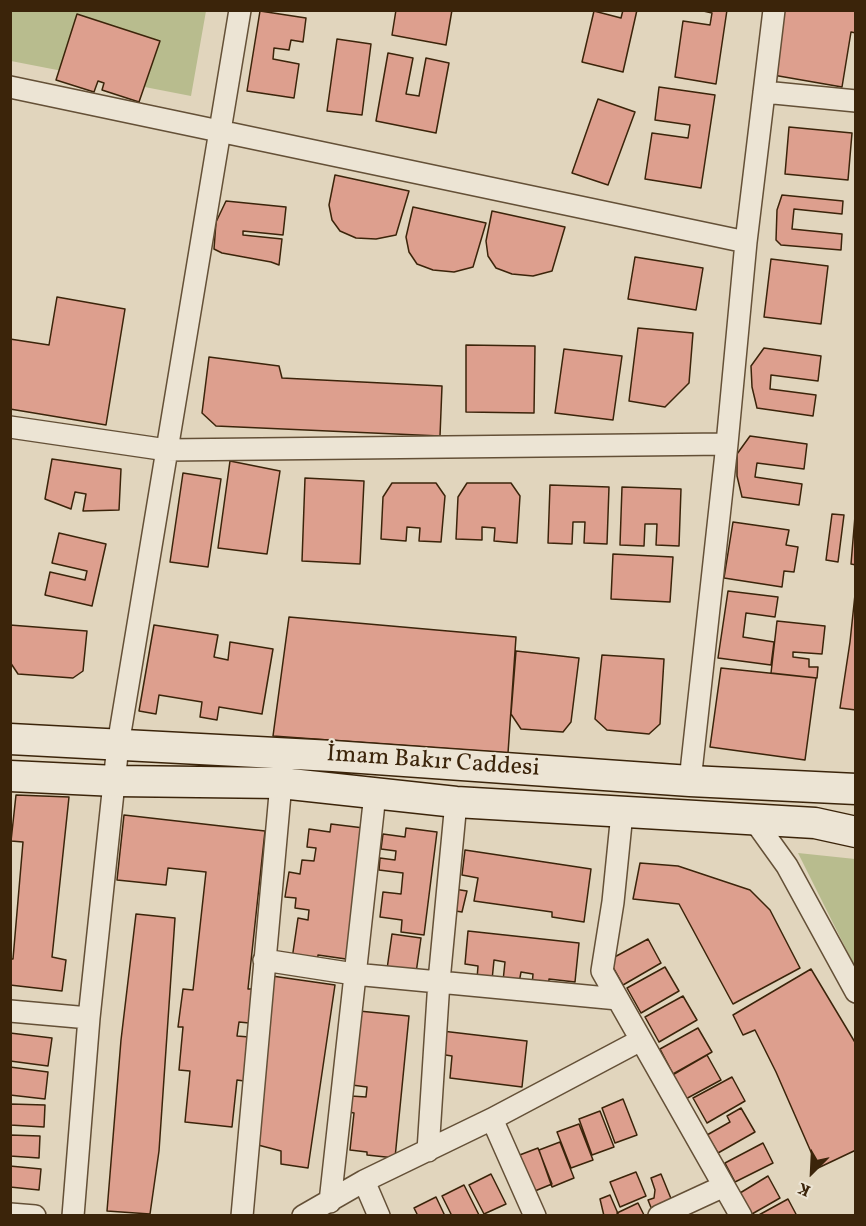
<!DOCTYPE html>
<meta charset="utf-8">
<style>
body{margin:0}
#map{position:relative;width:866px;height:1226px;overflow:hidden;background:#e1d5bd;font-family:Vollkorn,serif}
canvas{display:block}
.frame{position:absolute;inset:0;border:12px solid #3b240a;pointer-events:none}
.north{position:absolute;left:782px;top:1142px;width:60px;height:60px;-webkit-text-stroke:4px #ece4d4;paint-order:stroke;rotate:204deg;font-size:16px;font-weight:700;line-height:24px;text-align:center;color:#3b240a}
.north::after{content:'';display:block;margin:auto;width:21px;height:27px;background:#3b240a;clip-path:polygon(50% 0,100% 100%,50% 72%,0 100%)}
</style>
<div id="map">
<canvas width="866" height="1226"></canvas>
<div class="frame"></div>
<div class="north">K</div>
</div>
<script>
const ctx = document.querySelector('canvas').getContext('2d');
ctx.lineJoin = 'round';
function fillPath(path, color) { ctx.fillStyle = color; ctx.fill(path, 'evenodd'); }
function stroke(path, color, width, dash) { ctx.strokeStyle = color; ctx.lineWidth = width; ctx.lineCap = dash ? 'butt' : 'round'; ctx.setLineDash(dash || []); ctx.stroke(path); }
function write(font, color, halo, rows, align = 'center') {
  ctx.font = font + ' Vollkorn,serif'; ctx.lineWidth = 4.5; ctx.setLineDash([]); ctx.textBaseline = 'middle'; ctx.strokeStyle = halo; ctx.fillStyle = color; for (const [text, x, y, turn = 0] of rows) {
    ctx.save(); ctx.translate(x, y); ctx.rotate((+turn || 0) * Math.PI / 180); ctx.textAlign = isNaN(turn) ? turn : align; if (halo) ctx.strokeText(text, 0, 0); ctx.fillText(text, 0, 0); ctx.restore();
  }
}
const green = new Path2D(`
 M10,11H206L191,96L11,61Z
 M798,853L855,859V967Z`);
const building = new Path2D(`
 M396,10H452L446,45L392,35Z
 M623,10H637L623,72L582,62L594,11L621,18Z
 M699,10H727L716,84L675,77L683,21L710,25L712,13Z
 M783,10H856V33L851,32L842,87L773,75Z
 M260,11L306,18L303,42L291,40L289,50L274,48L273,59L299,64L294,98L247,91Z
 M77,14L160,41L139,102L102,90L104,83L98,81L94,92L56,80Z
 M337,39L371,44L362,115L327,111Z
 M388,53L413,58L406,94L419,96L426,58L449,63L436,133L376,121Z
 M659,87L715,95L701,188L645,179L652,133L688,138L690,125L655,120Z
 M598,99L635,112L608,185L572,173Z
 M789,127L852,133L848,180L785,174Z
 M335,175L409,191L396,235L376,239L356,238L340,231L332,220L329,205Z
 M782,195L843,201L842,214L794,209L792,229L842,234L841,250L781,245L776,240L777,210Z
 M226,201L286,207L283,235L243,231V235L282,239L279,265L271,262L222,253L214,249L216,222Z
 M413,207L486,223L473,267L454,272L433,270L417,264L409,252L406,237Z
 M492,211L565,227L552,271L533,276L512,274L496,268L488,256L486,241Z
 M635,257L703,268L696,310L628,299Z
 M771,259L828,266L821,324L764,317Z
 M57,297L125,309L106,425L10,409V339L49,345Z
 M638,328L693,333L689,383L665,407L629,401Z
 M466,345L535,346L534,413L466,412Z
 M764,348L821,356L818,381L771,375L770,389L816,395L813,416L757,408L752,387L751,366Z
 M564,349L622,356L613,420L555,413Z
 M209,357L279,366L282,378L442,386L440,436L216,426L202,413Z
 M750,436L807,444L804,469L757,463L755,477L802,484L799,505L742,497L737,476V454Z
 M52,459L121,469L119,510L83,511L86,494L75,492L71,509L45,499Z
 M230,461L280,471L267,554L218,548Z
 M183,473L221,479L208,567L170,562Z
 M305,478L364,481L360,564L302,561Z
 M392,483H436L445,496L441,542L419,541L420,528L407,527L406,541L381,539L383,497Z
 M467,483H511L520,496L517,543L494,541L495,528L482,527V540L456,539L458,497Z
 M550,485L609,487L607,544L584,543L585,522H573L572,544L548,543Z
 M622,487L681,489L679,546L656,545L657,524H645L644,546L620,545Z
 M832,514L844,515L838,562L826,560Z
 M855,516H856V565L851,564Z
 M733,522L789,530L786,545L798,547L794,572L784,571L782,587L724,578Z
 M59,533L106,544L92,606L45,595L50,572L85,580L87,571L52,563Z
 M613,554L673,557L670,602L611,599Z
 M856,585V710L840,708L850,642Z
 M728,591L778,597L775,617L746,613L743,637L774,642L771,665L718,658Z
 M289,617L516,637L508,753L273,736Z
 M777,621L825,626L822,654L793,652V657L809,659V667H818L817,678L771,673Z
 M10,625L87,631L83,671L73,678L18,674L10,662Z
 M154,625L218,635L214,657L228,660L230,642L273,649L262,714L219,707L217,720L200,717L202,702L159,695L156,714L139,711Z
 M516,651L579,658L571,722L563,732L521,729L511,714Z
 M602,655L664,659L660,724L649,734L607,730L595,719Z
 M721,668L816,678L805,760L710,747Z
 M16,795L69,797L52,957L66,960L62,991L10,985V959H13L23,842L11,841Z
 M124,815L265,831L248,989H253L249,1023L239,1022L237,1036L249,1037L244,1081L237,1080L232,1127L185,1122L190,1071L179,1070L183,1027H178L183,989L193,990L206,872L168,868L166,885L117,880Z
 M331,824L364,828L346,959L318,955L317,963L292,959L298,918L308,920L309,910L295,908L296,898L285,897L289,872L300,874L302,860L314,861L316,848L307,847L309,829L330,832Z
 M406,828L437,832L424,935L401,932L402,920L380,917L383,892L401,894L403,873L379,870L380,858L395,860L396,851L381,849L383,834L405,837Z
 M465,850L591,869L584,922L552,917V912L474,901L478,878L462,875Z
 M640,863L678,866L750,890L770,910L800,968L733,1004L679,904L633,899Z
 M454,889L467,891L462,912L449,910Z
 M136,914L175,918L159,1151L150,1214L107,1211L121,1040Z
 M468,931L579,943L575,982L549,979L548,988L532,986L533,974L521,972L519,983L503,981L505,962L494,960L492,980L477,979L478,966L465,964Z
 M392,934L421,938L416,973L387,969Z
 M648,939L661,963L623,985L609,960Z
 M665,967L679,991L641,1013L627,988Z
 M811,969L856,1044V1150L818,1168L776,1072L755,1030L743,1035L733,1015Z
 M272,976L335,985L308,1168L281,1164V1151L258,1145Z
 M683,996L697,1020L659,1042L645,1017Z
 M359,1011L409,1016L395,1158L367,1155V1152L350,1150L354,1113L349,1112L351,1096L366,1097L367,1087L352,1085Z
 M698,1028L712,1052L673,1074L660,1049Z
 M442,1031L527,1041L522,1087L450,1078L452,1056L439,1054Z
 M10,1033L52,1038L48,1066L10,1061Z
 M707,1055L721,1080L682,1101L669,1077Z
 M10,1067L48,1072L45,1099L10,1095Z
 M732,1077L745,1101L707,1123L693,1098Z
 M623,1099L637,1135L615,1143L602,1108Z
 M10,1104L45,1105L44,1127L10,1125Z
 M741,1108L755,1132L718,1153L707,1135L730,1122L727,1116Z
 M600,1111L614,1147L592,1155L579,1119Z
 M579,1124L593,1160L571,1168L557,1132Z
 M10,1135L40,1136L39,1158L10,1156Z
 M560,1142L574,1178L552,1187L539,1150Z
 M763,1143L773,1163L735,1182L725,1163Z
 M538,1148L552,1184L530,1193L517,1156Z
 M10,1166L41,1169L39,1190L10,1187Z
 M636,1172L646,1196L620,1207L610,1182Z
 M491,1174L506,1204L484,1214L469,1185Z
 M661,1174L672,1201L654,1215L648,1200L654,1198L655,1190L651,1178Z
 M768,1176L780,1198L752,1214L740,1193Z
 M464,1185L479,1215L478,1216H452L442,1196Z
 M610,1195L619,1216H604L600,1199Z
 M436,1197L445,1216H418L414,1208Z
 M788,1199L797,1216H757Z
 M638,1203L644,1215L618,1216L617,1213Z`);
const street = new Path2D(`
 M10,87L746,242
 M764,92L856,101
 M10,427L167,450L727,444
 M690,781L727,444L746,242L774,10
 M622,813L613,902L602,971L741,1216
 M754,820L787,866L856,992
 M264,960L354,974L618,999
 M10,1011L89,1018
 M492,1119L535,1216
 M428,1151L439,981L456,802
 M364,1181L379,1216
 M330,1202L375,794
 M10,1214L35,1216
 M73,1216L89,1018L118,745L240,10
 M242,1216L281,783
 M303,1216L364,1181L492,1119L641,1040
 M659,1216L724,1186`);
const secondary = new Path2D(`
 M10,739L333,756L690,781L856,789
 M10,776L116,781L281,783L456,802L815,823L856,832`);
const streetNames = [
 ["İmam Bakır Caddesi",433,763,4]
];
fillPath(green, '#b8bc8e');
fillPath(building, '#dd9f8e');
stroke(building, '#3b240a', 1.5);
stroke(street, '#645037', 24);
stroke(secondary, '#3b240a', 33);
stroke(street, '#ece4d4', 21);
stroke(secondary, '#ece4d4', 30);
write('24px', '#3b240a', '#ece4d4', streetNames);
</script>
